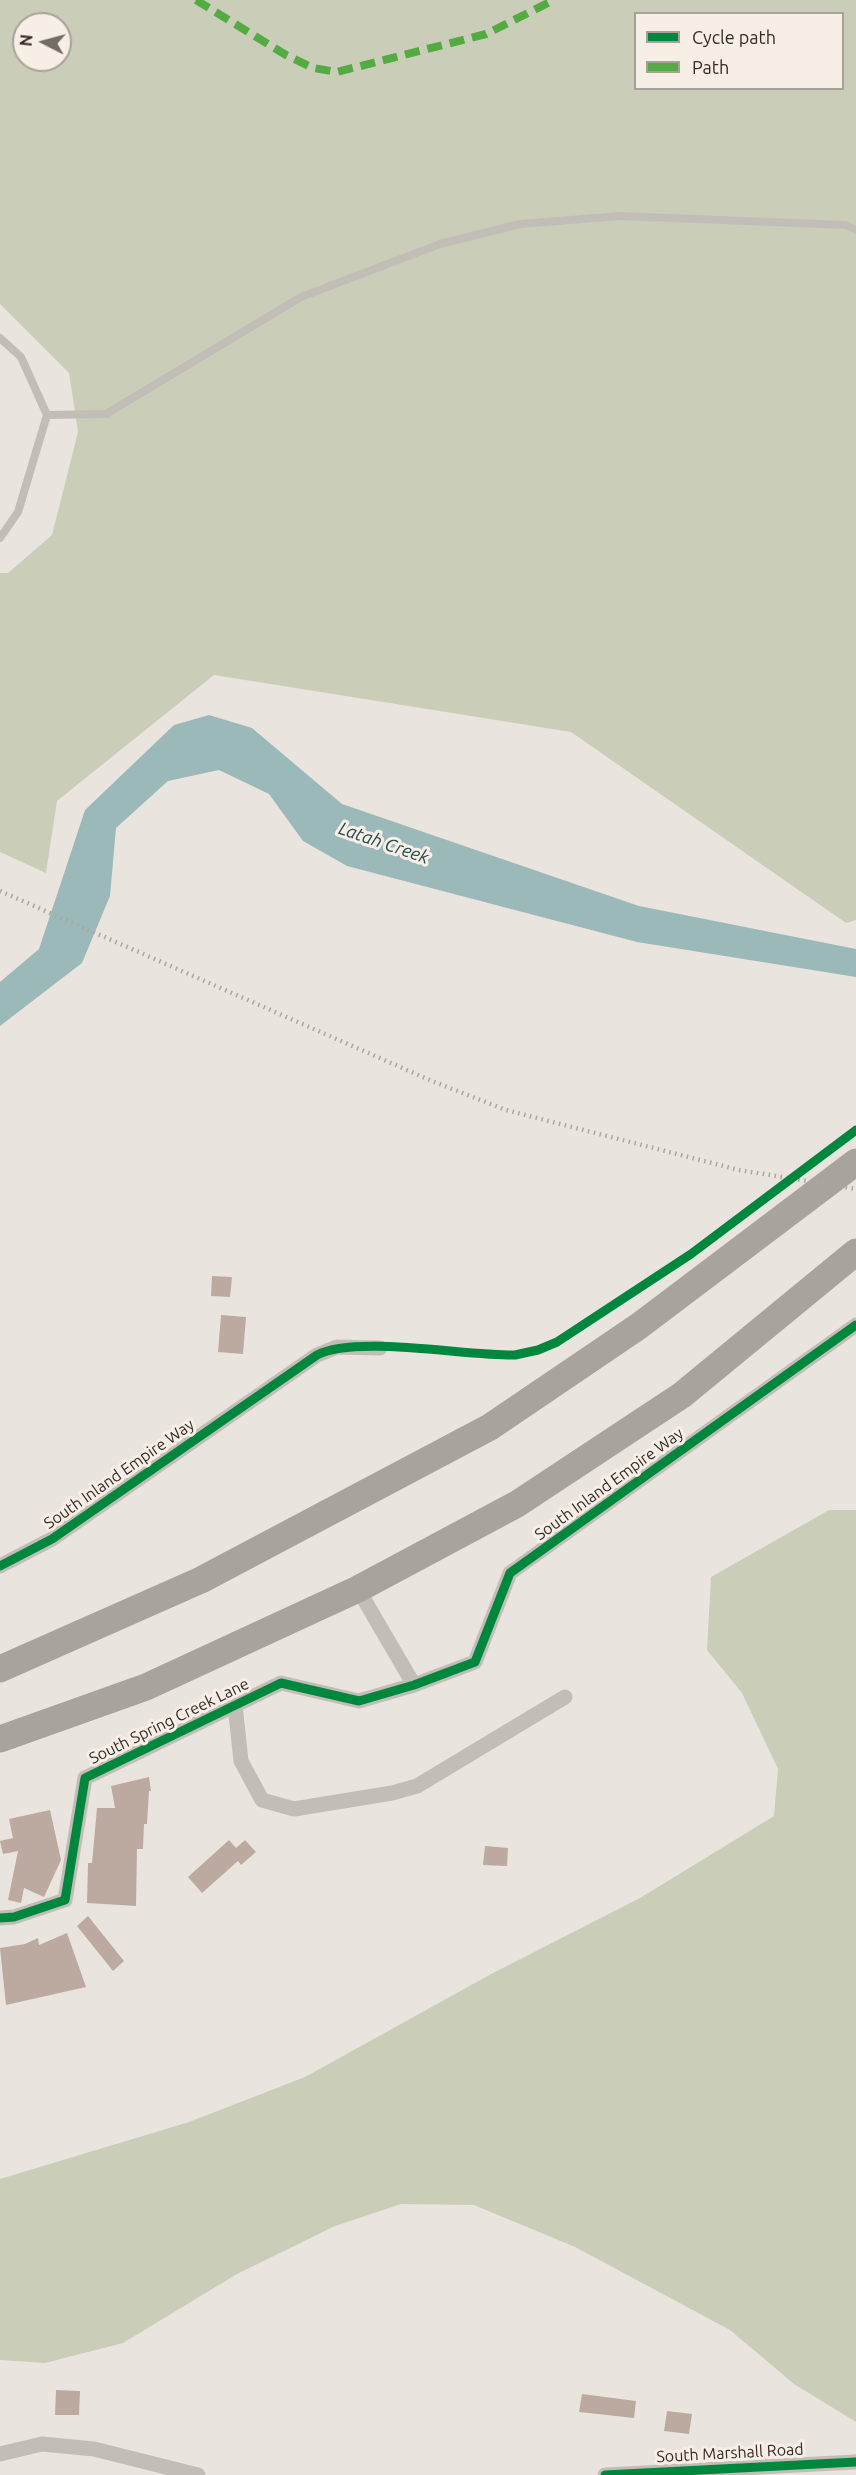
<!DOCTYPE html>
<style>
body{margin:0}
#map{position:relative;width:856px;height:2475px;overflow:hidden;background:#eae4de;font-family:Ubuntu,sans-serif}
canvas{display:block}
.legend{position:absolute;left:634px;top:12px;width:210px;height:78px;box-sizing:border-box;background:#f7efe5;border:2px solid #a8a199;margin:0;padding:8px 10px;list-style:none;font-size:18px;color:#322b26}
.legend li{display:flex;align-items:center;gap:12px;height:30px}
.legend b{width:30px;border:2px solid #a8a199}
.north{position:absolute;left:12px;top:12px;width:60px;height:60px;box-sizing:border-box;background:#f7efe5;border:2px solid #a8a199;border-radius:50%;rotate:276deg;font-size:16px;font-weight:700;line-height:24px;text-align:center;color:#322b26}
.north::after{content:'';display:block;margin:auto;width:21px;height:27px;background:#726c66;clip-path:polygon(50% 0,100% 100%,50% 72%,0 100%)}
</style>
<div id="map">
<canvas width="856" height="2475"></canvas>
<ul class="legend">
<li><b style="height:8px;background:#00873e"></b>Cycle path</li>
<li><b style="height:8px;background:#54ab44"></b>Path</li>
</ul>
<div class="north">N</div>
</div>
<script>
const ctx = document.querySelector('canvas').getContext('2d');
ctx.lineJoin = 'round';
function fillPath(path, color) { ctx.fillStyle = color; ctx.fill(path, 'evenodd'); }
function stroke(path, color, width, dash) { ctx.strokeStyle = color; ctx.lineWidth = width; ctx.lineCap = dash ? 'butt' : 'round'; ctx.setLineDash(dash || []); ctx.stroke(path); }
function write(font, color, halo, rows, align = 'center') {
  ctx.font = font + ' Ubuntu,sans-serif'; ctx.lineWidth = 6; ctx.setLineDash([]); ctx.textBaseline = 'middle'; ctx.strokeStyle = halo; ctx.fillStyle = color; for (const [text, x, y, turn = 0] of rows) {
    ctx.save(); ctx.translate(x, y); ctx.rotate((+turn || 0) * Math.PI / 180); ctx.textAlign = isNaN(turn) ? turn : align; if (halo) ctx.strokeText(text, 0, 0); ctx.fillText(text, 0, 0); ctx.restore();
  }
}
const green = new Path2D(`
 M0,0H856V920L846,923L571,732L214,675L57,801L46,873L0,852V573H8L52,535L78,432L69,373L0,304ZM636,14H842V88H636ZM24,24H60V60H24Z
 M829,1510H856V2422L794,2384L730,2330L575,2247L474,2205L401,2204L335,2226L237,2274L123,2343L45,2363L0,2360V2179L189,2122L305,2077L493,1973L640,1898L774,1816L778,1769L742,1693L707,1650L711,1577Z`);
const water = new Path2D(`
 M209,715L252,728L342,804L639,906L856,949V977L637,942L347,866L303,841L269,794L219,770L168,781L116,828L110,896L82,963L0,1026V982L39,949L85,810L174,725Z`);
const building = new Path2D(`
 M212,1276L232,1277L230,1297L211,1296Z
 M221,1315L246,1317L243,1354L218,1352Z
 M149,1777L151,1791H149L147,1824H144L143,1849H137L136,1906L87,1903L88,1863H92L97,1808H115L111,1786Z
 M50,1810L61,1860L44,1897L24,1888L21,1903L8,1900L18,1851L3,1854L0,1841L13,1838L9,1819Z
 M229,1840L236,1848L245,1840L256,1852L241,1865L238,1861L202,1893L188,1877Z
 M485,1846L508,1848L507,1866L483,1865Z
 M88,1916L124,1961L113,1971L77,1926Z
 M67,1933L86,1987L6,2005L0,1948L25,1944L38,1938L39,1945Z
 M56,2390L80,2391L79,2415H55Z
 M582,2394L636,2401L634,2418L579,2412Z
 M667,2411L692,2414L689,2434L664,2431Z`);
const lane = new Path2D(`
 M0,338L21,357L47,415L18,512L0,538
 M47,415L106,414L301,297L440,244L520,224L620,216L846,225L856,230`);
const street = new Path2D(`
 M0,1566L52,1539L317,1355L337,1347L380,1348
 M358,1589L414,1685
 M235,1705L241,1761L262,1800L294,1809L392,1793L417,1786L565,1697
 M0,1918L14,1917L65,1900L85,1778L281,1683L359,1701L414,1685L475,1662L510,1573L856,1325
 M0,2454L42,2444L94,2449L198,2475
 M605,2475L856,2462`);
const highway = new Path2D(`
 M0,1669L201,1580L490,1427L639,1326L856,1162
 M0,1739L146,1687L358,1589L517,1504L682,1395L856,1252`);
const rail = new Path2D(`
 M0,891L432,1081L506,1110L739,1170L856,1189`);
const quiet = new Path2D(`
 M196,0L286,55L313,68L337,72L486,34L554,0`);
const cycleway = new Path2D(`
 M0,1566L52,1539L317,1355C356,1335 466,1356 515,1355L538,1350L557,1342L691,1254L856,1130
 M0,1918L14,1917L65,1900L85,1778L281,1683L359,1701L414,1685L475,1662L510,1573L856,1325
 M605,2475L856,2462`);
const streetNames = [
 ["South Inland Empire Way",119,1474,-35],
 ["South Inland Empire Way",609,1484,-36],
 ["South Spring Creek Lane",169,1721,-26],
 ["South Marshall Road",730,2453,-3]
];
const waterNames = [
 ["Latah Creek",384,843,19]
];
fillPath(green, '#caceb9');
fillPath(water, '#9cb9b9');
fillPath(building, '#bcaaa1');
stroke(lane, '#c3bdb7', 8);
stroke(street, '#c3bdb7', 15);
stroke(highway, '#a9a39d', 27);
stroke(rail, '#aaa6a2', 4.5, [1.5, 4.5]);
stroke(quiet, '#54ab44', 8, [15, 8]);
stroke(cycleway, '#00873e', 9);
write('16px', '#322b26', '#f7efe5', streetNames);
write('italic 18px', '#204b50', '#f7efe5', waterNames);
</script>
